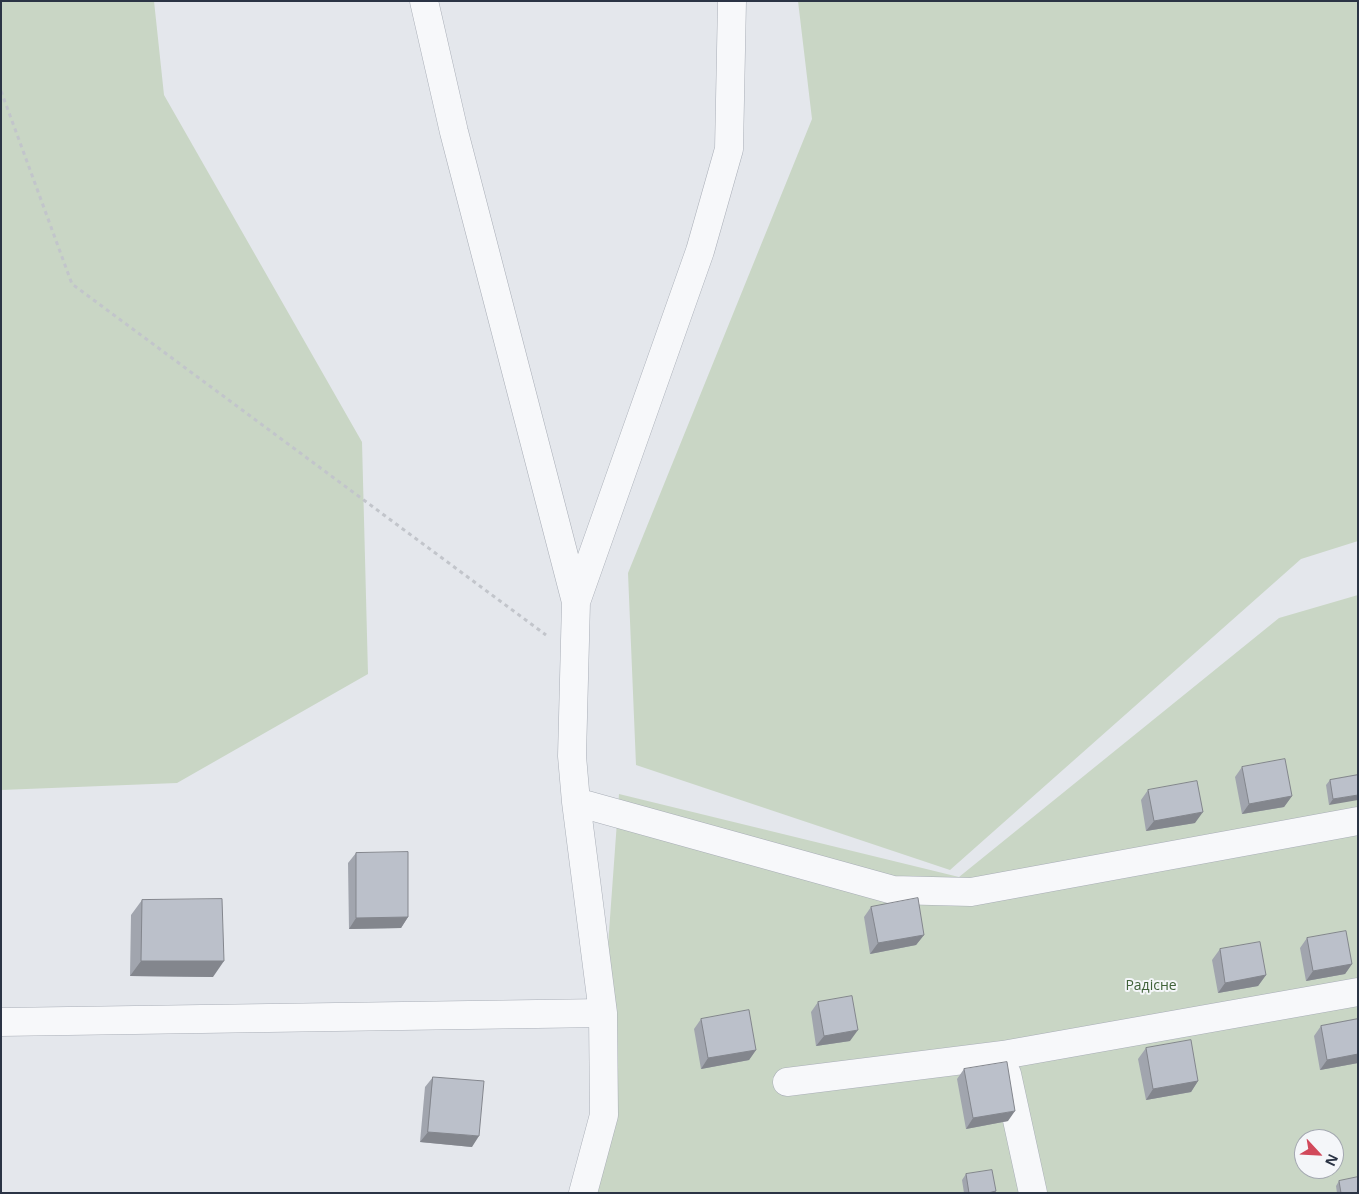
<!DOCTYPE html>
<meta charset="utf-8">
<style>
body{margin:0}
#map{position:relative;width:1359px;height:1194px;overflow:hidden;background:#e4e7ec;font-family:"Open Sans",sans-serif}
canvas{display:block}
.frame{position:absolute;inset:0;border:2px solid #2b3445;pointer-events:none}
.north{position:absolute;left:1294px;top:1129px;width:50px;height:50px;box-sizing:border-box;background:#f4f6f9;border:1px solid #a4a8b1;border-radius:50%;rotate:115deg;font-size:14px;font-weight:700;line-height:20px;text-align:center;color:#2b3445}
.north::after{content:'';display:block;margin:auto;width:18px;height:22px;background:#d1495b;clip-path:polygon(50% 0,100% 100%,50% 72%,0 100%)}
</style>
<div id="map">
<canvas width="1359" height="1194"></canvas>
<div class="frame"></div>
<div class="north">N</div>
</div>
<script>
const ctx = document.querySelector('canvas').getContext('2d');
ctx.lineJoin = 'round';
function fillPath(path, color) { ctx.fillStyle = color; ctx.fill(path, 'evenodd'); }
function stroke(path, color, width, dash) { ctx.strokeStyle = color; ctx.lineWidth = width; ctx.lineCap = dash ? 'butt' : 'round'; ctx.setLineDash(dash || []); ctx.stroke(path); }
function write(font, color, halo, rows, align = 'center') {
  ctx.font = font + ' "Open Sans",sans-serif'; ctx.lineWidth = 4; ctx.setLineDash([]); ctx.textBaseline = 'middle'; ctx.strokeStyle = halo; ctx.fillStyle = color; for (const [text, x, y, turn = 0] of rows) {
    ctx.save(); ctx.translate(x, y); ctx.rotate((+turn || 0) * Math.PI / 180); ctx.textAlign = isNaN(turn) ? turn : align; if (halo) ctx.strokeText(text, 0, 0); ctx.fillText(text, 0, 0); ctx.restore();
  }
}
const green = new Path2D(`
 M1,1H154L164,95L362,442L368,674L177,783L1,790Z
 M798,1H1358V541L1301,559L950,870L636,765L628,573L812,119Z
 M1358,595V1193H590L619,794L959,877L1279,618ZM1304,1139H1334V1169H1304Z`);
const path = new Path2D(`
 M1,91L72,284L546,635`);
const minor = new Path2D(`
 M424,1L454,132L576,602L572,756L576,802L603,1013L604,1115L583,1193
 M576,602L700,251L729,149L732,1
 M576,802L893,890L971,892L1358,821
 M1,1022L603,1013
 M1007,1074L1033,1193
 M787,1082L1003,1055L1358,992`);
const wall = new Path2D(`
 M1242,767L1292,796L1284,807L1242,814L1235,777Z
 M1358,775L1329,805L1326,785L1330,780Z
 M1148,790L1195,823L1146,831L1141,800Z
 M356,853L408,917L401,928L349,929L348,863Z
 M142,900L213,977L130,976L131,915Z
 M871,907L924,935L916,945L870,954L864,917Z
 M1307,938L1352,964L1345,974L1306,981L1300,948Z
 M1220,949L1266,975L1258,986L1218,993L1212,960Z
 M818,1002L850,1041L816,1046L811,1012Z
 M701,1019L756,1050L749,1060L701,1069L694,1029Z
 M1358,1019V1063L1320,1070L1314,1036L1321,1026Z
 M1146,1048L1198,1081L1191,1092L1146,1100L1138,1059Z
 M964,1069L1008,1121L966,1129L957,1079Z
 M433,1077L472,1147L420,1142L425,1087Z
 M966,1174L996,1191L995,1193H964L962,1180Z
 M1339,1181L1358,1193H1337L1336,1186Z`);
const shadedWall = new Path2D(`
 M1358,795V800L1329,805L1333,799Z
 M1292,796L1284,807L1242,814L1249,804Z
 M1203,812L1195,823L1146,831L1154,821Z
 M408,917L401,928L349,929L356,918Z
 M924,935L916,945L870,954L878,943Z
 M141,961H224L213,977L130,976Z
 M1352,964L1345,974L1306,981L1313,971Z
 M1266,975L1258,986L1218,993L1225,983Z
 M858,1030L850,1041L816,1046L824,1036Z
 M756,1050L749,1060L701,1069L708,1058Z
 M1358,1054V1063L1320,1070L1327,1060Z
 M1198,1081L1191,1092L1146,1100L1153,1089Z
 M1015,1111L1008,1121L966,1129L973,1118Z
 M428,1132L479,1136L472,1147L420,1142Z`);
const building = new Path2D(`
 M1285,759L1292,796L1249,804L1242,767Z
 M1358,775V795L1333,799L1330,780Z
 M1197,781L1203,812L1154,821L1148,790Z
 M408,852V917L356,918V853Z
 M918,898L924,935L878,943L871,907Z
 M222,899L224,961H141L142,900Z
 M1346,931L1352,964L1313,971L1307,938Z
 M1260,942L1266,975L1225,983L1220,949Z
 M852,996L858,1030L824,1036L818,1002Z
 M749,1010L756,1050L708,1058L701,1019Z
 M1358,1019V1054L1327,1060L1321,1026Z
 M1191,1040L1198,1081L1153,1089L1146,1048Z
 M1007,1062L1015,1111L973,1118L964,1069Z
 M433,1077L484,1081L479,1136L428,1132Z
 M992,1170L996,1191L988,1193H969L966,1174Z
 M1358,1177V1193H1341L1339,1181Z`);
const parkNames = [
 ["Радісне",1151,986]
];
fillPath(green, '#c9d6c5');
stroke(minor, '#a9aeb7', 29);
stroke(path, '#c2c5cb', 3, [4, 4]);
stroke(minor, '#f7f8fa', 28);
fillPath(wall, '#a1a5ae');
fillPath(shadedWall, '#83868d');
fillPath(building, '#bbc0ca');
stroke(building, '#83868d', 1);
write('14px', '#3f6138', '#f4f6f9', parkNames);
</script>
